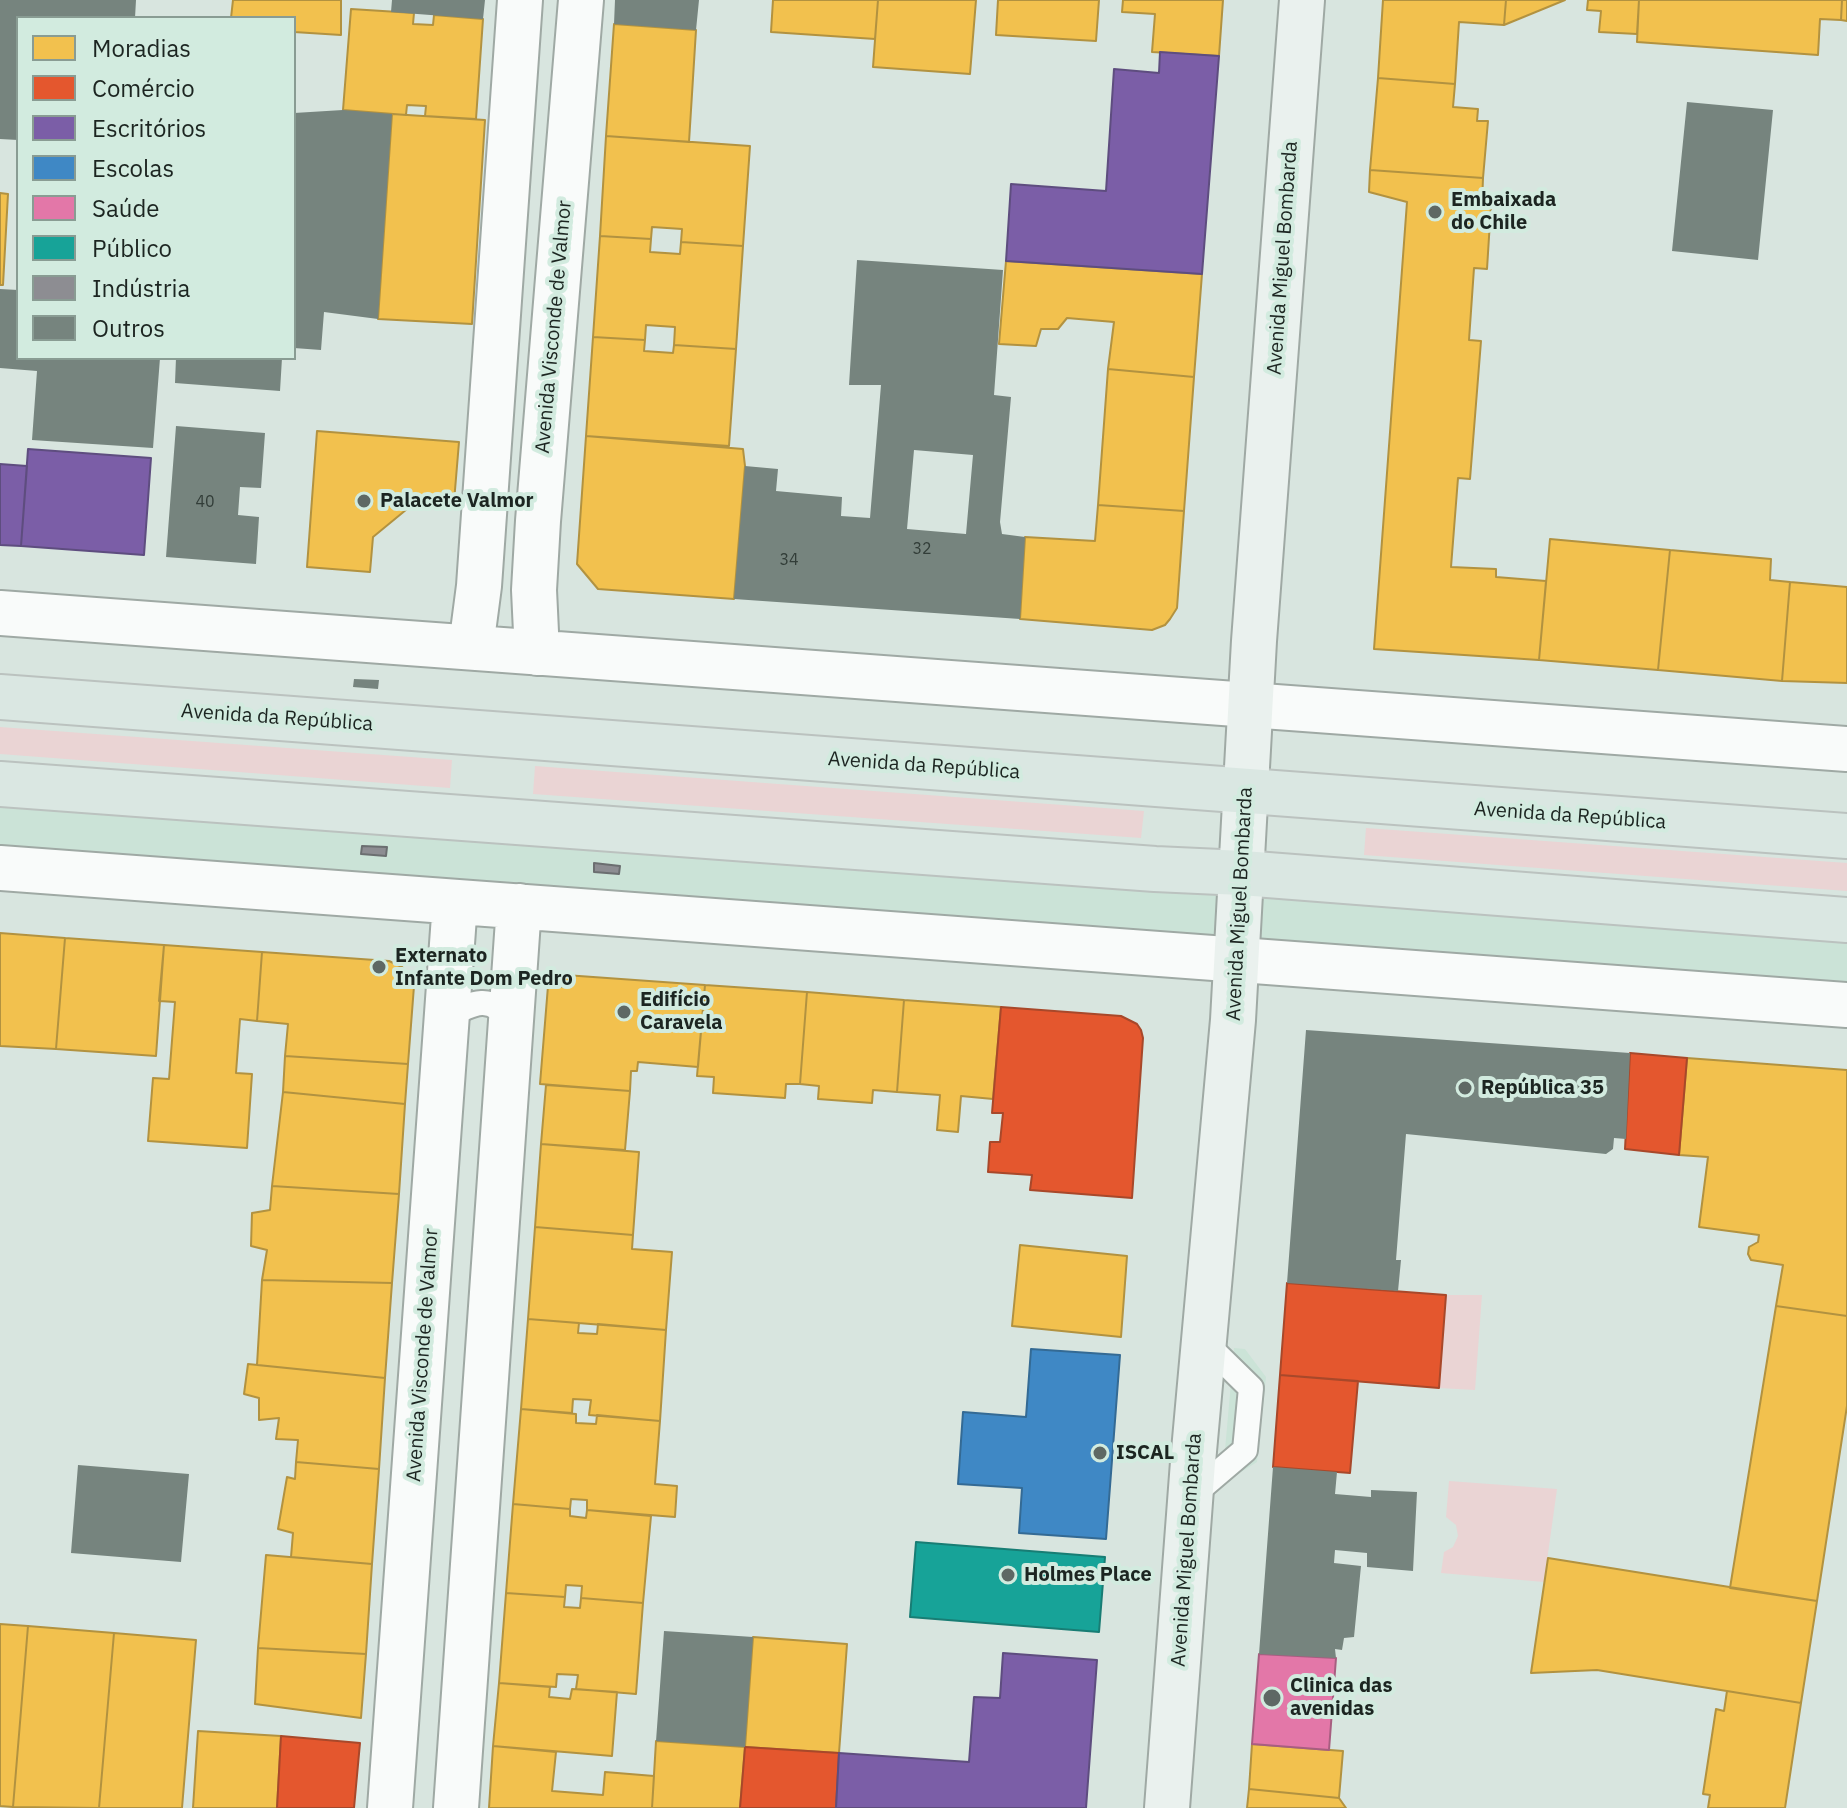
<!DOCTYPE html>
<meta charset="utf-8">
<style>
body{margin:0}
#map{position:relative;width:1847px;height:1808px;overflow:hidden;background:#d8e5df;font-family:"IBM Plex Sans",sans-serif}
canvas{display:block}
.legend{position:absolute;left:16px;top:16px;width:280px;height:344px;box-sizing:border-box;background:#d2ebdf;border:2px solid #899c93;margin:0;padding:10px 14px;list-style:none;font-size:24px;color:#1c2521}
.legend li{display:flex;align-items:center;gap:16px;height:40px}
.legend b{width:40px;border:2px solid #899c93}
</style>
<div id="map">
<canvas width="1847" height="1808"></canvas>
<ul class="legend">
<li><b style="height:22px;background:#f2c14e"></b>Moradias</li>
<li><b style="height:22px;background:#e4572e"></b>Comércio</li>
<li><b style="height:22px;background:#7b5ea7"></b>Escritórios</li>
<li><b style="height:22px;background:#3f88c5"></b>Escolas</li>
<li><b style="height:22px;background:#e377a8"></b>Saúde</li>
<li><b style="height:22px;background:#17a398"></b>Público</li>
<li><b style="height:22px;background:#8d8d92"></b>Indústria</li>
<li><b style="height:22px;background:#76847e"></b>Outros</li>
</ul>
</div>
<script>
const ctx = document.querySelector('canvas').getContext('2d');
ctx.lineJoin = 'round';
function fillPath(path, color) { ctx.fillStyle = color; ctx.fill(path, 'evenodd'); }
function stroke(path, color, width, dash) { ctx.strokeStyle = color; ctx.lineWidth = width; ctx.lineCap = dash ? 'butt' : 'round'; ctx.setLineDash(dash || []); ctx.stroke(path); }
function write(font, color, halo, rows, align = 'center') {
  ctx.font = font + ' "IBM Plex Sans",sans-serif'; ctx.lineWidth = 8; ctx.setLineDash([]); ctx.textBaseline = 'middle'; ctx.strokeStyle = halo; ctx.fillStyle = color; for (const [text, x, y, turn = 0] of rows) {
    ctx.save(); ctx.translate(x, y); ctx.rotate((+turn || 0) * Math.PI / 180); ctx.textAlign = isNaN(turn) ? turn : align; if (halo) ctx.strokeText(text, 0, 0); ctx.fillText(text, 0, 0); ctx.restore();
  }
}
const built = new Path2D(`
 M0,800L1847,938V989L0,851Z
 M1234,1348L1245,1349L1266,1377L1257,1462L1222,1484Z`);
const green = new Path2D(`
 M0,727L452,760L450,788L0,754Z
 M535,766L1144,811L1141,838L533,794Z
 M1366,828L1847,863V891L1364,855Z
 M1446,1295H1482L1475,1390L1439,1388Z
 M1449,1481L1557,1489L1544,1582L1441,1573L1444,1552L1453,1547L1458,1536L1456,1525L1446,1517Z`);
const homes = new Path2D(`
 M233,0H341V35L294,32V18H231Z
 M773,0H878L875,39L771,32Z
 M878,0H976L970,74L873,67Z
 M998,0H1099L1096,41L996,35Z
 M1123,0H1223L1219,56L1152,52L1155,14L1122,12Z
 M1383,0H1506L1504,25L1459,22L1455,84L1378,78Z
 M1506,0H1565L1504,25Z
 M1588,0H1639L1637,34L1599,32L1601,11L1587,10Z
 M1639,0H1842L1841,20L1820,19L1818,55L1637,42Z
 M1842,0H1847V21L1841,20Z
 M351,9L414,13L413,24L433,25L434,15L483,19L476,119L425,116L426,106L407,105L406,115L343,110Z
 M614,24L696,30L689,142L606,136Z
 M1378,78L1455,84L1453,107L1478,109L1477,121H1488L1483,178L1370,170Z
 M392,114L485,120L472,324L378,319Z
 M606,136L750,146L743,246L681,242L682,229L652,227L651,239L600,236Z
 M1370,170L1483,178L1482,204L1491,205L1487,269L1474,268L1469,340L1481,341L1470,479L1458,478L1451,567L1496,569V577L1546,581L1539,660L1374,649L1407,202L1369,192Z
 M0,193L8,194L3,285H0Z
 M600,236L651,239L650,252L680,254L681,242L743,246L736,349L674,345L675,327L646,325L645,340L593,337Z
 M1006,261L1202,274L1194,377L1108,369L1114,322L1067,318L1058,329H1041L1036,346L999,344Z
 M593,337L645,340L644,351L673,353L674,345L736,349L729,446L586,436Z
 M1108,369L1194,377L1184,511L1098,505Z
 M317,431L459,442L454,502L418,500L373,537L370,572L307,567Z
 M586,436L743,449L745,466L734,599L598,589L577,564Z
 M1098,505L1184,511L1177,608L1170,619L1165,625L1152,630L1020,619L1025,537L1095,541Z
 M1550,539L1670,550L1658,670L1539,660Z
 M1670,550L1771,559L1770,580L1790,582L1782,681L1658,670Z
 M1790,582L1847,587V683L1782,681Z
 M0,933L65,938L56,1049L0,1046Z
 M65,938L164,945L156,1056L56,1049Z
 M164,945L262,952L257,1021L240,1019L236,1073L252,1074L247,1148L148,1141L153,1078L169,1079L175,1002L159,1001Z
 M262,952L389,961L402,967L409,975L414,986L408,1064L285,1056L288,1024L257,1021Z
 M565,975L705,985L698,1067L638,1062L637,1071H631L630,1091L540,1084L548,986L563,987Z
 M705,985L807,992L800,1084H786L785,1098L713,1093L714,1077L697,1076Z
 M807,992L904,1000L897,1092L873,1090L872,1103L818,1099L819,1086L800,1084Z
 M904,1000L1001,1007L993,1099L961,1096L958,1132L937,1130L940,1095L897,1092Z
 M285,1056L408,1064L405,1104L283,1092Z
 M1687,1058L1847,1070V1316L1776,1306L1783,1265L1751,1260L1748,1254L1749,1247L1758,1242L1759,1235L1699,1227L1708,1157L1679,1155Z
 M546,1085L630,1091L625,1150L541,1144Z
 M283,1092L405,1104L399,1194L272,1186Z
 M541,1144L639,1152L633,1235L535,1227Z
 M272,1186L399,1194L392,1283L262,1280L267,1250L251,1246L252,1213L270,1210Z
 M535,1227L633,1235L632,1249L672,1252L666,1330L528,1319Z
 M1020,1245L1127,1256L1121,1337L1012,1326Z
 M262,1280L392,1283L385,1378L257,1365Z
 M1776,1306L1847,1316V1406L1817,1601L1730,1588Z
 M528,1319L579,1323L578,1333L597,1334L598,1324L666,1330L660,1421L589,1415L591,1400L573,1399L572,1413L521,1409Z
 M248,1364L385,1378L379,1469L296,1462L298,1440L276,1439L279,1418L259,1420V1398L244,1394Z
 M521,1409L576,1414V1423L596,1424L597,1415L660,1421L655,1484L677,1486L675,1517L587,1510V1500L571,1499L570,1509L513,1504Z
 M296,1462L379,1469L372,1564L291,1557L293,1533L278,1529L287,1477L295,1479Z
 M513,1504L570,1509V1516L586,1518L587,1510L651,1516L643,1603L581,1598L582,1586L566,1585L565,1597L506,1593Z
 M266,1555L372,1564L366,1654L258,1648Z
 M1548,1558L1817,1601L1801,1703L1597,1670L1531,1673Z
 M506,1593L565,1597L564,1607L580,1608L581,1598L643,1603L636,1694L576,1689L578,1675L557,1674L556,1687L499,1683Z
 M0,1624L28,1626L13,1807L0,1806Z
 M28,1626L114,1633L99,1808L13,1807Z
 M114,1633L196,1640L182,1808H99Z
 M753,1637L847,1644L839,1753L745,1747Z
 M258,1648L366,1654L361,1718L255,1704Z
 M499,1683L550,1687L549,1697L570,1699L572,1689L617,1692L612,1756L493,1746Z
 M1727,1691L1801,1703L1785,1808H1708L1710,1795L1703,1794L1716,1709L1724,1711Z
 M198,1731L281,1736L277,1808H193Z
 M656,1741L745,1747L740,1808H652Z
 M1252,1744L1343,1751L1339,1798L1249,1789Z
 M493,1746L556,1752L552,1791L603,1795L605,1772L654,1776L652,1808H489Z
 M1249,1789L1339,1798L1346,1808H1247Z`);
const shops = new Path2D(`
 M1001,1007L1121,1016L1137,1024L1141,1030L1143,1038L1132,1198L1030,1190L1032,1175L988,1172L990,1142H1000L1003,1113H992Z
 M1630,1053L1687,1058L1679,1155L1625,1149Z
 M1287,1283L1446,1295L1439,1388L1280,1375Z
 M1280,1375L1358,1381L1350,1473L1273,1467Z
 M281,1736L360,1743L354,1808H277Z
 M745,1747L839,1753L836,1808H740Z`);
const offices = new Path2D(`
 M1160,52L1219,56L1202,274L1006,261L1011,184L1106,191L1114,69L1159,73Z
 M28,449L151,458L144,555L21,546Z
 M0,464L27,466L21,546L0,545Z
 M1003,1653L1097,1660L1086,1808H836L839,1753L969,1762L974,1697L1000,1698Z`);
const schools = new Path2D(`
 M1031,1349L1120,1355L1106,1539L1019,1533L1022,1488L958,1484L963,1412L1026,1417Z`);
const health = new Path2D(`
 M1259,1654L1336,1658L1329,1750L1252,1744Z`);
const public = new Path2D(`
 M916,1542L1105,1557L1099,1632L910,1617Z`);
const industry = new Path2D(`
 M362,846L387,847L386,856L361,854Z
 M594,863L620,866L619,874L594,872Z`);
const building = new Path2D(`
 M0,0H136L135,18H18V140L0,139Z
 M392,0H485L483,19L391,12Z
 M615,0H699L696,30L614,24Z
 M1687,102L1773,110L1758,260L1672,251Z
 M343,110L392,114L378,319L324,312L321,350L294,348V113Z
 M857,260L1003,270L994,395L1011,397L1000,522L1002,534L1025,537L1020,619L734,599L745,466L778,469L776,491L842,497L841,516L870,518L881,385H849ZM914,450L973,455L966,534L907,529Z
 M0,289L18,290V358H160L153,448L32,440L37,371L0,368Z
 M176,358H282L280,391L175,383Z
 M176,426L265,433L261,488L240,487L238,515L259,517L256,564L166,557Z
 M354,679L379,680L378,689L353,687Z
 M1306,1030L1630,1053L1626,1139L1614,1138L1613,1149L1606,1154L1406,1134L1396,1260H1401L1398,1291L1287,1283Z
 M78,1465L189,1474L181,1562L71,1553Z
 M1273,1467L1337,1472L1335,1494L1371,1497V1490L1417,1492L1413,1571L1367,1567V1553L1335,1550L1334,1563L1361,1566L1354,1637L1344,1638L1342,1650L1335,1649L1336,1658L1259,1654Z
 M664,1631L753,1637L745,1747L656,1741Z`);
const lane = new Path2D(`
 M447,1017C473,1002 492,993 510,1022
 M1191,1496L1245,1450L1251,1388L1204,1342`);
const street = new Path2D(`
 M0,613L1847,749
 M471,647L479,586L520,0
 M537,653L534,590L538,521L581,0
 M0,868L1847,1005
 M390,1808L455,902
 M456,1808L519,906`);
const secondary = new Path2D(`
 M1167,1808L1193,1462L1233,1020L1254,641L1302,0`);
const primary = new Path2D(`
 M0,697L1847,836
 M0,784L1155,869L1242,873L1847,920`);
const markers = [
 [1435,212,8,"#5e6864"],
 [364,501,8,"#5e6864"],
 [379,967,8,"#5e6864"],
 [624,1012,8,"#5e6864"],
 [1465,1088,8,"#5e6864"],
 [1100,1453,8,"#5e6864"],
 [1008,1575,8,"#5e6864"],
 [1272,1698,10,"#5e6864"]
];
const numberNames = [
 ["40",205,502],
 ["32",922,549],
 ["34",789,560]
];
const poiNames = [
 ["Embaixada",1451,200],
 ["do Chile",1451,223],
 ["Palacete Valmor",380,501],
 ["Externato",395,956],
 ["Infante Dom Pedro",395,979],
 ["Edifício",640,1000],
 ["Caravela",640,1023],
 ["República 35",1481,1088],
 ["ISCAL",1116,1453],
 ["Holmes Place",1024,1575],
 ["Clinica das",1290,1686],
 ["avenidas",1290,1709]
];
const streetNames = [
 ["Avenida Miguel Bombarda",1283,258,-86],
 ["Avenida Visconde de Valmor",554,327,-85],
 ["Avenida da República",277,718,4],
 ["Avenida da República",924,766,4],
 ["Avenida da República",1570,816,4],
 ["Avenida Miguel Bombarda",1240,904,-87],
 ["Avenida Visconde de Valmor",423,1355,-86],
 ["Avenida Miguel Bombarda",1187,1550,-86]
];
fillPath(built, '#cbe3d7');
fillPath(green, '#ead4d4');
fillPath(homes, '#f2c14e');
stroke(homes, '#b29240', 2);
fillPath(shops, '#e4572e');
stroke(shops, '#a8482a', 2);
fillPath(offices, '#7b5ea7');
stroke(offices, '#5e4d7f', 2);
fillPath(schools, '#3f88c5');
stroke(schools, '#346a94', 2);
fillPath(health, '#e377a8');
stroke(health, '#a75e80', 2);
fillPath(public, '#17a398');
stroke(public, '#187d74', 2);
fillPath(industry, '#8d8d92');
stroke(industry, '#6b6e70', 2);
fillPath(building, '#76847e');
stroke(lane, '#9fa9a4', 28);
stroke(street, '#9fa9a4', 48);
stroke(secondary, '#9fa9a4', 48);
stroke(primary, '#bbc2bf', 48);
stroke(lane, '#f9fbfa', 24);
stroke(street, '#f9fbfa', 44);
stroke(secondary, '#eaf1ee', 44);
stroke(primary, '#dae7e2', 44);
for (const [x, y, r, color] of markers) { const dot = new Path2D(); dot.arc(x, y, r, 0, 2 * Math.PI); ctx.fillStyle = color; ctx.fill(dot); stroke(dot, '#d2ebdf', 3); }
write('16px', '#323d38', null, numberNames);
write('bold 20px', '#1c2521', '#d2ebdf', poiNames, 'left');
write('20px', '#1c2521', '#d2ebdf', streetNames);
</script>
